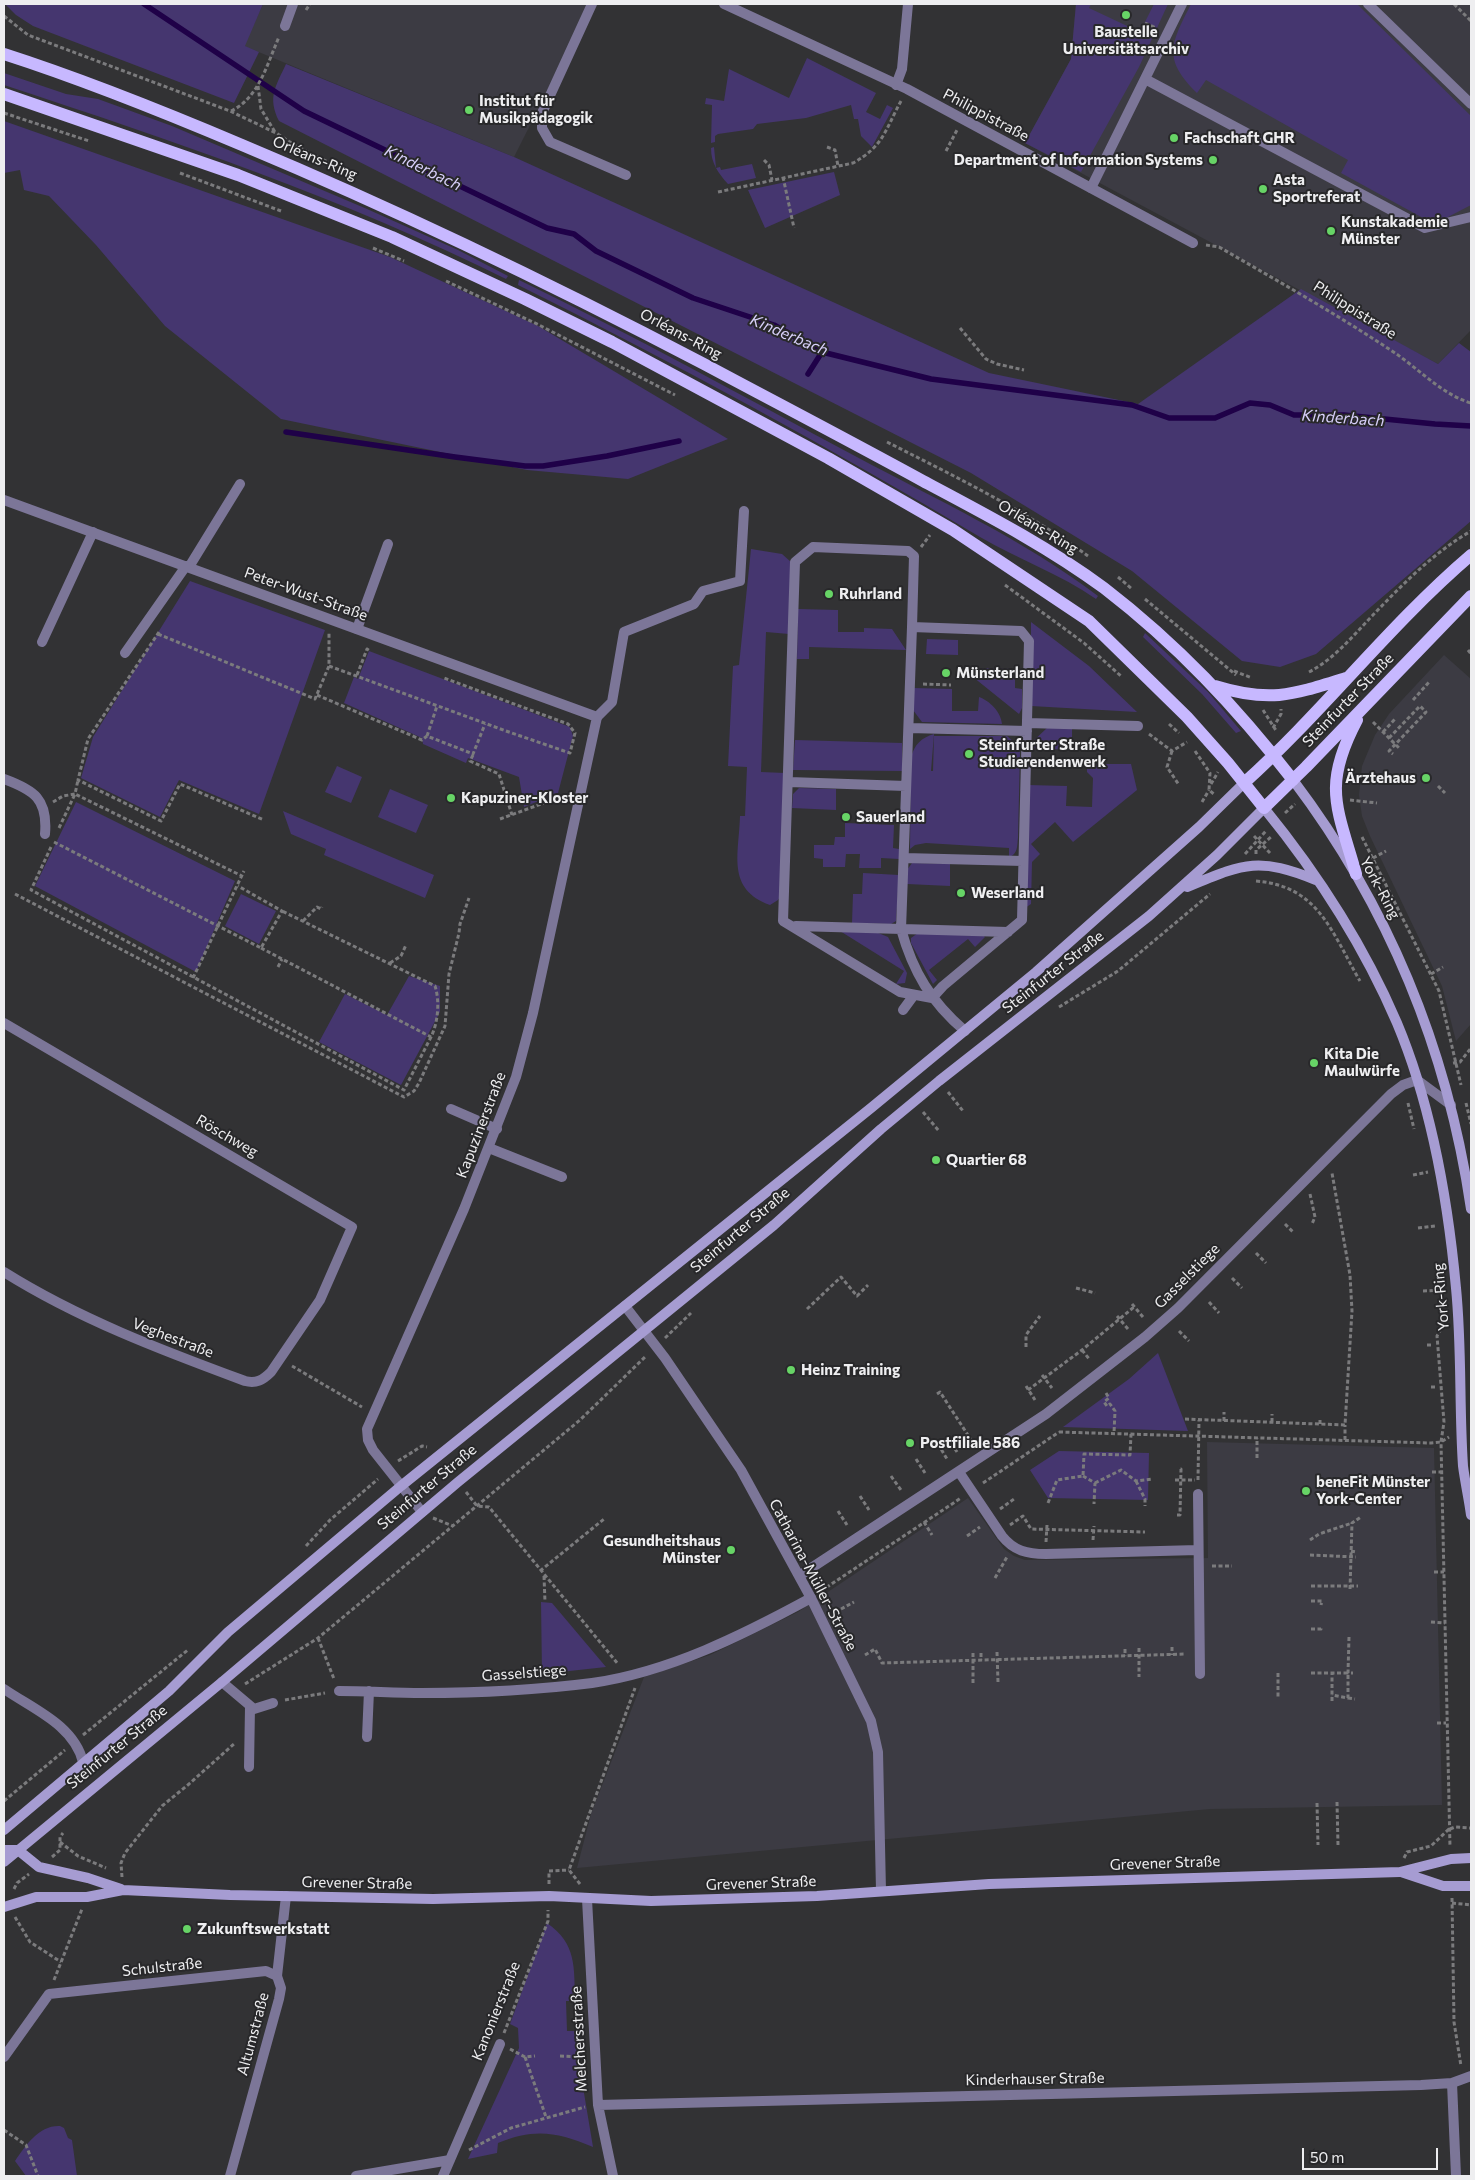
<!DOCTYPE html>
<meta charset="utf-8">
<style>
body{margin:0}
#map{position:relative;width:1475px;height:2180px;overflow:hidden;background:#323234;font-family:Commissioner,sans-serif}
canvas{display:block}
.frame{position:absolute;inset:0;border:5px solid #eeeef0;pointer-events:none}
.scale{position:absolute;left:1302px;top:2148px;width:136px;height:22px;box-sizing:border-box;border:2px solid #eeeef0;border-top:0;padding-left:6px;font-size:15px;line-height:18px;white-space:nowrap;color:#eeeef0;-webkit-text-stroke:4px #28282a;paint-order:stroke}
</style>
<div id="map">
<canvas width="1475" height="2180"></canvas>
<div class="frame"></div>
<div class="scale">50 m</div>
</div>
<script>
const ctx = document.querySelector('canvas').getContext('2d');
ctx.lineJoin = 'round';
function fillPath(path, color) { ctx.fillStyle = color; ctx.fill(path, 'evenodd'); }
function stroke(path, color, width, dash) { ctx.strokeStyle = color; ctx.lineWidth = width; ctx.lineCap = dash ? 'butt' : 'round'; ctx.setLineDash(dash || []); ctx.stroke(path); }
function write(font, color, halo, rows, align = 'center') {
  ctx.font = font + ' Commissioner,sans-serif'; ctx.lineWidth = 4; ctx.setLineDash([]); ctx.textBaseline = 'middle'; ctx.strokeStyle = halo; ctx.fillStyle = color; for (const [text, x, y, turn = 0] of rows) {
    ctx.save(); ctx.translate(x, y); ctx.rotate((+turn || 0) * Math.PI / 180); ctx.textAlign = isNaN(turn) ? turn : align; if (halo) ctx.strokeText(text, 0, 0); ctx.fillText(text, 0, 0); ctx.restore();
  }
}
const built = new Path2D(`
 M263,4H591L514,157L244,46Z
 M1076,4H1471V330L1438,364L1025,143L1071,59Z
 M1444,655L1471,679V1024L1456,1041L1442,986L1370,836L1362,816L1359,795L1362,766L1375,735L1389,714Z
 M1207,1442L1434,1448L1442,1805L1210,1809L577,1868L591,1814L644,1677L710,1655L798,1612L968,1498L1004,1549L1014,1556L1025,1560L1208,1558Z`);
const green = new Path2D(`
 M5,4H263L245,46L259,52L234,103L33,26L16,15Z
 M1076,4H1091L1089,8L1140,32L1154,4H1168L1139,67L1081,172L1025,143L1071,59Z
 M1191,4H1357L1471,116V205L1446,218H1423L1341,173L1348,160L1206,80L1197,93C1162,58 1171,44 1191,4Z
 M807,58L876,93L866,112L880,119L887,105L893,108L872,147L861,136L858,119H854L851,105L806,118L757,124L753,129L718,134L715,136V142L711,143L712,105L705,104L706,98L724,101L729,69L789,98Z
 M286,64L514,157L989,373L1138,404L1301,289L1438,364L1459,343L1471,352V521L1316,654L1280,667L1242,661L1132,571L971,473L279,121C267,97 276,86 286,64Z
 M4,73L66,94L98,99L172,126L367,209L458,250L508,276L506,279C345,199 174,141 4,85Z
 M4,121L390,257L538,326L728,439L628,479L527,470L281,419L165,326L96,245L49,196L24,190L20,170L4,173Z
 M714,147L716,168L720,167L721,170L752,164L756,178L728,184C718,173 711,163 711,148Z
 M834,172L840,195L765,228L748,190Z
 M519,280C633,335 744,397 855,456C937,500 1023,539 1098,596L1096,599C1060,574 1018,559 980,537C829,447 675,363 518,285Z
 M751,549L782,554L791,562L789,634L766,632L761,772L785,773L781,895L778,900L770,905C726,889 739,854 740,816H745L747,767L728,766L733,666L739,665Z
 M190,581L325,630L259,814L179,780L160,817L81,778L93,737Z
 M798,609L838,610V632H864V628L892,629L906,650L809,647V659H797Z
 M1031,622L1089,666L1137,712L1031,706Z
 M1145,633L1208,692L1241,731L1236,733L1202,694L1143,637Z
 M927,639L958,640V655L926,654Z
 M369,651L570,727L573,736L558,793L524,807L519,777L468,758L466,763L423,744L422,738L344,703L354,677L358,679Z
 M974,668L1015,669V688L1022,689V708L1019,714L973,677Z
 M913,688L952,689V711H978L979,697C990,701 1001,712 1002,724L922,722L913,710Z
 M1048,727L1072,728V750L1029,748V745Z
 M934,734L931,771H933L934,736H1007L1014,742L1020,752L1018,838C1017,846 1018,854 1009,857V848L926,843L915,845L910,849L911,757C915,744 921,738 934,734Z
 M795,740L902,743V771L793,770Z
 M1087,764H1131L1137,790L1073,842L1055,822L1031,844L1040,854L1032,862L1031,904L1025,908L1028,785L1067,786L1066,806L1092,807L1093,778L1087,772Z
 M337,766L362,777L351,803L325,792Z
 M799,788L836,789V810L792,808L793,794Z
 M390,789L428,805L416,833L378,817Z
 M76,802L235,881L196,972L35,886Z
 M283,811L434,875L425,898L324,855L326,849L291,834Z
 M845,823L894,825L893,848L899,849V859L881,858V868H859L860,854H846L845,867H823V859L814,858V845H834L835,837H845Z
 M912,863L950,864V886L907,884V870Z
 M863,873L899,875L896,921L891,924L852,923L853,894H862Z
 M241,894L276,911L259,944L225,926Z
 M840,931L876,932L888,937L907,973L905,983L896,984L904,971Z
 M918,933L984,936L985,937L975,947L968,939L929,970L937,980L933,984L911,943V938Z
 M409,976L440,986V1012L401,1085L319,1042L345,994L387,1015Z
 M1158,1353L1188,1431L1063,1427L1129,1379Z
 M1059,1451L1149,1453L1148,1500L1048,1498L1030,1470Z
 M541,1602L552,1603L606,1667L542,1674Z
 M547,1923C577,1944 574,1967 575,2001H566L567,2031H575L578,2057L593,2147C557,2132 535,2128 498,2143L497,2153L468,2159L519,2048L518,2028L510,2024Z
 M60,2126L64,2128L68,2138L72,2140L77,2176H26L15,2161C26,2145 39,2125 60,2126Z`);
const stream = new Path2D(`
 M144,4L304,111L547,228L574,234L596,251L693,298L774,325L822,352L931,379L1132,405L1169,418H1215L1250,403L1270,405L1294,415H1344L1435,424L1471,426
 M808,374L822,352
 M286,432L455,457L525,466H543L607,456L679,441`);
const path = new Path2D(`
 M1454,4L1471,21
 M306,10L310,4
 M4,16L28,35L230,111L276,133L296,146L354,175
 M1145,23L1156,28
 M258,86L261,109L275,132
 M231,111C259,98 267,64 279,37
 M4,113L89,141
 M827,147L835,150L838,166
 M946,151L957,130
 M764,160L769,165L772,180
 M180,173L281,211
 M783,177L794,228
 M718,192L853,163C884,146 885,130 901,101
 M1206,245L1219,247C1278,281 1338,315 1395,353C1420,370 1443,395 1471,403
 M373,248L404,261
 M446,281L539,325L675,395
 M960,328L986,359L997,364L1024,370
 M887,442C956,477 1026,511 1088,556
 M921,547L930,535
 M1118,577L1132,589
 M1005,585L1084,643L1122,677
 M1145,599L1236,675
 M159,632L88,739L78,780L161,821L180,784L264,820
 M158,634L315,699L329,666V633
 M1468,650L1471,654
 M329,666L506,731L570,753L575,733L568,724L444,678
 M1234,671L1252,678
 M1309,672C1334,659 1352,637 1372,616C1402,585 1433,553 1471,531
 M357,675L367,649L370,651
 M923,684L951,685
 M317,695L422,740L427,736L473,754L485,724
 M1413,700L1430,681
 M1263,710L1277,732
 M1373,722L1399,748
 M1169,724L1179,733
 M1273,728L1281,714V709
 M1383,732L1395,719
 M1149,734L1172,751L1187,742
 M427,736L437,706
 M1389,738L1420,706L1426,712L1389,751L1393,754
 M1172,751L1167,767L1179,785
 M1195,751L1210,773L1209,790L1215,795
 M473,755L470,761L499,774L512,815
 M1211,784L1218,772
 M1438,786L1445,793
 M1350,800L1377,803
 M53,802L63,796L75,794L78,780
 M1202,802L1209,790
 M1285,813L1295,804
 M500,819L566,795
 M59,828L75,794L242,876
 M1254,836L1270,853
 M1362,837L1439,991L1461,1085
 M54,842L261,948L282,911L238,886
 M51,847L31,890L404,1090L431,1037
 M1245,854L1266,831
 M1256,854V850L1271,837
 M1373,858L1386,851
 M1256,881C1319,886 1332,933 1360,981
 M15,894L404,1097L414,1091L419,1083L445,1026L449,974L459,933L460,924L469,898
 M303,921L317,907L321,909L322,907
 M261,948L431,1037C438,1023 440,1001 435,986L282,911
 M390,963L401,956L406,945
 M278,967L282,959
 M1431,974L1443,967
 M193,978L244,871
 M1059,1007L1118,971L1210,894
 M1453,1063L1460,1062L1471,1048
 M948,1092L963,1111
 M1408,1103L1414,1129
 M1466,1103L1471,1124
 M923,1112L939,1131
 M1413,1175L1428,1172
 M1310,1194L1315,1217L1312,1224
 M1285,1224L1293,1232
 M1418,1228L1435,1226
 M1256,1253L1266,1263
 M1232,1278L1242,1288
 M1076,1288L1095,1293
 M1423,1291L1443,1290
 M1209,1302L1219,1313
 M1132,1304L1143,1317
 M807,1309L841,1277L857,1296L868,1285
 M1117,1316L1128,1329
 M1444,1323L1437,1336L1444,1422L1441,1442L1450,1847
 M1179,1331L1189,1341
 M665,1338L691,1313
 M1427,1345H1433
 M1026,1347V1335L1040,1316
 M1082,1350L1090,1360
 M292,1366L362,1407
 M1042,1375L1052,1388
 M1026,1386L1035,1400
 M1431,1387H1435
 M1028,1390L1082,1350L1134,1307
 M1106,1393L1109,1398L1104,1402L1107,1406L1110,1404L1115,1411L1114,1433
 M937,1394L940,1392L975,1446
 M1185,1419L1345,1425L1352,1311L1350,1275L1332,1173
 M1224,1421V1412
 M1272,1422V1414
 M1320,1424V1418
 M1059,1432L1431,1443L1441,1442L1449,1437
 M948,1438L957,1452
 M1345,1440V1425
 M938,1444L947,1459
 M1257,1458V1438
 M916,1459L925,1473
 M398,1461L422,1446L427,1447
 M1432,1472H1442
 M891,1476L901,1490
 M1083,1476L1095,1483L1094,1504
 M1175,1480H1195
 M1198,1480L1199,1420
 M1136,1481L1145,1499V1506
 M983,1483L1059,1432
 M1095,1483L1121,1470L1136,1481L1153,1479
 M466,1492L477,1506L489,1507L618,1664
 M860,1496L869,1510
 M1048,1503L1057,1480L1083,1476L1084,1454L1130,1455L1131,1434
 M1000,1509L1014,1499
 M838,1511L847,1525
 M1177,1515H1180L1181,1469H1178
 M433,1518L453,1526
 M924,1522L932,1535
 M1010,1525L1023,1516L1031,1529L1145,1532
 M967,1536L980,1527
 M1093,1540L1094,1526
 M1310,1540L1319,1534L1352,1523
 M1046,1542L1047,1525
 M306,1546L330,1520L378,1479
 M1351,1551L1357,1552
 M1310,1555L1356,1557
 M1212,1566H1232
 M540,1571L604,1519
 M1434,1572H1444
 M544,1576L545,1602
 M995,1578L1007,1557
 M1311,1586H1358
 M1350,1589L1352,1523L1361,1517
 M821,1591L961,1498
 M1311,1601H1322L1321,1605
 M841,1609L854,1602
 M1431,1622L1445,1623
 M1311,1629H1321V1626
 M1349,1637L1348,1673H1353
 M318,1638L334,1679
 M1172,1647V1655
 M1139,1648V1677
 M1125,1649V1656
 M997,1652L998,1682
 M973,1653V1683
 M981,1653V1660
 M865,1655L875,1649L882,1663L1186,1654
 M1278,1673V1697
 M1311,1673H1348V1698L1332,1695
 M245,1684L318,1638L580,1420L646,1356
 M1348,1698L1355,1699
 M285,1700L325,1693
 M1332,1701V1673
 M1437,1723H1446
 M83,1735L189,1649
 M4,1801L65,1750
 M1337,1802L1338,1845
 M1317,1803L1318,1845
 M1450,1829L1455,1827L1471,1828
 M60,1842L78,1856L106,1868
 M52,1857L60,1850V1837L63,1833
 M1404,1858L1407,1852L1431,1846L1449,1829
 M122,1877L121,1863L125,1853L162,1806L189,1784L235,1743
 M549,1884V1871L569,1870
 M580,1884L569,1870L635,1688
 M14,1889L17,1883L29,1874
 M1452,1898L1454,2022L1461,2066
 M1452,1903L1471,1905
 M15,1917L30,1942L61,1962
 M54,1980L82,1909
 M504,2033L548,1921V1910
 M510,2049L525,2057L535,2056
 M560,2056L582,2057
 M525,2057L546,2117
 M4,2130L26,2145L38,2176
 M469,2150L511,2128L585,2107`);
const lane = new Path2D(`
 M592,4L542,113V128L550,142L626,175
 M1368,4L1471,104
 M1145,79L1425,228L1471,217
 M896,85L902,69L908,4
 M1091,188L1182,4
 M813,547L908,551L914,556L912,627L1021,631L1029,641L1022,920L943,986L932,998L900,992L783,921L795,562Z
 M189,567L240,484
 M912,627L901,929C913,972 931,1002 965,1031
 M357,629L388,544
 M42,642L93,532
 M125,653L186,566
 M597,717L612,702L624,632L694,604L703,591L740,581L744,511
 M1027,723L1138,726
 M909,728L1027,731
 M789,782L906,786
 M904,858L1023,861
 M796,926L1008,932
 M903,1010L914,995
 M451,1109L497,1129
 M489,1148L562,1177
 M222,1682L254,1709L273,1703
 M339,1691C367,1691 394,1693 422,1693C478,1693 537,1690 592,1683C669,1672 743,1635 811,1598
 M367,1737L369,1691
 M249,1767L250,1707
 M277,1976L286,1896`);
const street = new Path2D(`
 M724,4L907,89L1193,243
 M285,26L293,4
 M4,500L597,717L533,1013L516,1077L464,1209L367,1429L368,1440L373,1450L422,1512
 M4,779C34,790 48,799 45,834
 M4,1023L352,1227L320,1300L271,1372C263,1380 256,1384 245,1381C161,1350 79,1319 4,1272
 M625,1306L665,1358L741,1470L811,1598L871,1721L878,1752L881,1891
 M959,1472L1002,1536C1014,1551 1027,1554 1046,1554L1198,1550
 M1198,1494L1200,1674
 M799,1576L1046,1414L1145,1337L1178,1308L1391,1094L1403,1085L1417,1080L1451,1105
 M4,1689C33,1709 74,1725 83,1762
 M587,1899L598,2105L613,2176
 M4,2057L49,1994L266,1971L277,1976L281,1988L279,1999L230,2176
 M1452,2083L1456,2176
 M598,2105L1421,2085L1452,2083L1471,2076
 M356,2176L450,2160
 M443,2176L500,2044`);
const secondary = new Path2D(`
 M1293,780C1389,907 1448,1052 1471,1209
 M1187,887C1243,864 1257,856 1316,880
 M4,1830L169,1691L228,1632L401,1486L871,1108L1036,972L1199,827L1244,783
 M4,1850H18L39,1867L88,1878L121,1889
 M4,1862L222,1682L458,1482L774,1225L881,1129L939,1081L1149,916L1217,855L1264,808C1317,873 1364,946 1397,1023C1431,1104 1448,1201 1456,1288C1462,1348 1459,1407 1463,1466C1465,1482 1469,1499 1471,1515
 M1401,1872L1443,1886H1471
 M4,1907L36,1897H87L123,1890L230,1895L433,1899L549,1896L651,1901L817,1896L989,1884L1400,1872L1451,1859L1471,1858`);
const primary = new Path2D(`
 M4,54C85,80 164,112 242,145C400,211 553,285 704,364C777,403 850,441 923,481C985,514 1047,546 1104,588C1178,645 1236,707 1293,780
 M4,94L238,175L392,237L525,299L612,342L828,458L953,530L1089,621L1187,717L1228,763L1264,808L1306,767L1471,596
 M1215,686C1270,703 1292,695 1346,678
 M1244,783C1324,711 1389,625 1471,555
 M1356,874C1337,807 1322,786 1357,720`);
const markers = [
 [1126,15,5,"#67d466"],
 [469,110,5,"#67d466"],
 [1174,138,5,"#67d466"],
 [1213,160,5,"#67d466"],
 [1263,189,5,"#67d466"],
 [1331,231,5,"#67d466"],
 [829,594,5,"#67d466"],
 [946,673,5,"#67d466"],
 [969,754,5,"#67d466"],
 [1426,778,5,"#67d466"],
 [451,798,5,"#67d466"],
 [846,817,5,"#67d466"],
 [961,893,5,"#67d466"],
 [1314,1063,5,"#67d466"],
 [936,1160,5,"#67d466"],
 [791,1370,5,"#67d466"],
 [910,1443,5,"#67d466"],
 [1306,1491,5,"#67d466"],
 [731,1550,5,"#67d466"],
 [187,1929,5,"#67d466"]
];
const poiNames = [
 ["Baustelle",1126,32,"center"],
 ["Universitätsarchiv",1126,49,"center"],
 ["Institut für",479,101],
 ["Musikpädagogik",479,118],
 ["Fachschaft GHR",1184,138],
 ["Department of Information Systems",1203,160,"right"],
 ["Asta",1273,180],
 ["Sportreferat",1273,197],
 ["Kunstakademie",1341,222],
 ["Münster",1341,239],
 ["Ruhrland",839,594],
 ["Münsterland",956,673],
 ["Steinfurter Straße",979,745],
 ["Studierendenwerk",979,762],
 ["Ärztehaus",1416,778,"right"],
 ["Kapuziner-Kloster",461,798],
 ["Sauerland",856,817],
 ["Weserland",971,893],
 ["Kita Die",1324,1054],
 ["Maulwürfe",1324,1071],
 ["Quartier 68",946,1160],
 ["Heinz Training",801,1370],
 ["Postfiliale 586",920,1443],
 ["beneFit Münster",1316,1482],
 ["York-Center",1316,1499],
 ["Gesundheitshaus",721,1541,"right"],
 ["Münster",721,1558,"right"],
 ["Zukunftswerkstatt",197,1929]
];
const streetNames = [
 ["Philippistraße",986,115,28],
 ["Orléans-Ring",315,158,23],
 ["Philippistraße",1355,310,32],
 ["Orléans-Ring",681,334,28],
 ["Orléans-Ring",1038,527,31],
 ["Peter-Wust-Straße",306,594,20],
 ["Steinfurter Straße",1348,700,-46],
 ["York-Ring",1380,888,62],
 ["Steinfurter Straße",1053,972,-38],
 ["Kapuzinerstraße",481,1125,-69],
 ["Röschweg",227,1136,30],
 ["Steinfurter Straße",740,1230,-40],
 ["Gasselstiege",1187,1276,-45],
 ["York-Ring",1441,1297,-95],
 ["Veghestraße",173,1338,21],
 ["Steinfurter Straße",427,1487,-40],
 ["Catharina-Müller-Straße",813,1575,62],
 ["Gasselstiege",524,1673,-4],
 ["Steinfurter Straße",117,1747,-39],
 ["Grevener Straße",1165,1863,-2],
 ["Grevener Straße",357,1883,1],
 ["Grevener Straße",761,1883,-2],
 ["Schulstraße",162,1967,-6],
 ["Kanonierstraße",496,2011,-68],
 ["Altumstraße",253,2034,-75],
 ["Melchersstraße",579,2039,-93],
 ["Kinderhauser Straße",1035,2079,-1]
];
const waterNames = [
 ["Kinderbach",423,168,26],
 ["Kinderbach",789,335,23],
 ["Kinderbach",1343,418,4]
];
fillPath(built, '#3c3b43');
fillPath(green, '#45366f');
stroke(stream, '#1f0148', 5.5);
stroke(path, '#7b7b7d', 3, [4, 2.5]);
stroke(lane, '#7c7698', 10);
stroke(street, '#7c7698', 10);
stroke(secondary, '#a69cd2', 10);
stroke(primary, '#c7b8ff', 12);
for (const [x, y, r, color] of markers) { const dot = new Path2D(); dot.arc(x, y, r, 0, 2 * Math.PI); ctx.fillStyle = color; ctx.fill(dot); stroke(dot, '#28282a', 2); }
write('bold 15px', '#eeeef0', '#28282a', poiNames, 'left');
write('15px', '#eeeef0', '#28282a', streetNames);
write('italic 16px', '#d7cff9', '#28282a', waterNames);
</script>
